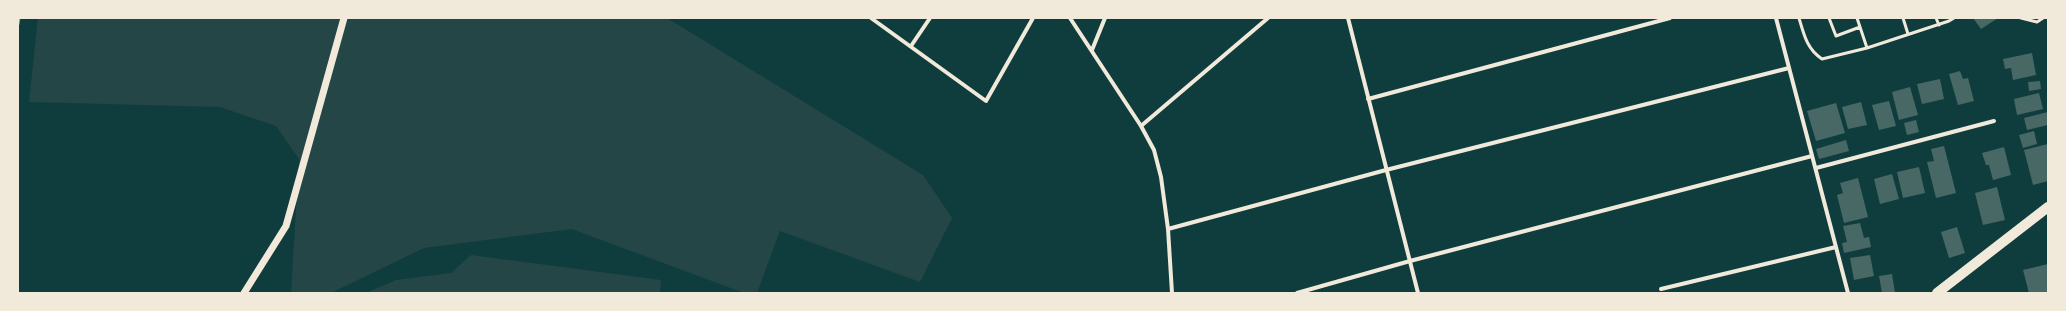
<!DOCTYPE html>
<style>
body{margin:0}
#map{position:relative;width:2066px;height:311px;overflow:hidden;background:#0f3d3e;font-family:Arial,sans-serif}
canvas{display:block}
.frame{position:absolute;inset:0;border:19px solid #f1e9da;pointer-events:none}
</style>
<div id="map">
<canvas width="2066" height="311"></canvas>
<div class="frame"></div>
</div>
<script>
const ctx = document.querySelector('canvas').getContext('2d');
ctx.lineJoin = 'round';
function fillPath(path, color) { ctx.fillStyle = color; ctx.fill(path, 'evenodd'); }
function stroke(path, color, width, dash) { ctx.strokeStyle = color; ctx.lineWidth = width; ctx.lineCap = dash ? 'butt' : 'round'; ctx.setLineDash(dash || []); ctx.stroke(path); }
const green = new Path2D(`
 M38,18H667L923,175L952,218L920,282L780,231L757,293H744L572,229L424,248L331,293H291L299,159L276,126L220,107L29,102Z
 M471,255L661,280L660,293H366L396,280L451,273Z`);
const building = new Path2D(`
 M1973,18H1998L1981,29Z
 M2032,53L2036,75L2013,80L2011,68L2005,69L2003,59Z
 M1960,71L1963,79L1968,78L1974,101L1958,105L1949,74Z
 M1940,79L1944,99L1922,104L1917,84Z
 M2040,81L2041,89L2029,91L2028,82Z
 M1910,87L1918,115L1899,120L1892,92Z
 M2039,93L2043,109L2017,115L2014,99Z
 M1889,101L1896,126L1879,130L1872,105Z
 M1861,102L1867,125L1848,129L1842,107Z
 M1836,103L1845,133L1816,141L1807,111Z
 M2048,112V125L2027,130L2024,118Z
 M1916,120L1919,132L1907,135L1904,123Z
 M2034,131L2037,144L2023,148L2019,135Z
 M1846,140L1849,151L1819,159L1816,149Z
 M2048,144V181L2033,185L2024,150Z
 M1944,146L1956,193L1936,198L1927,162L1934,161L1931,149Z
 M2004,147L2011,175L1993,180L1989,165H1986L1982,153Z
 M1919,167L1925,193L1903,198L1897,172Z
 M1892,174L1899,199L1880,204L1874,179Z
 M1858,178L1868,217L1844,223L1837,195L1843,193L1840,183Z
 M1997,187L2005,220L1983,225L1975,193Z
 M1860,223L1864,238L1869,237L1871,247L1844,253L1842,243L1847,242L1843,226Z
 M1957,227L1965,253L1949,258L1941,232Z
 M1870,255L1874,276L1854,280L1850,258Z
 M2048,264V293H2029L2023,270Z
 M1892,274L1895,293H1882L1879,276Z`);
const service = new Path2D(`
 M1799,18C1804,35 1807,49 1822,59L1867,48L1949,21L1954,18
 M1829,18L1836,36L1860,27
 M1857,18L1867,48
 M1903,18L1908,34
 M1936,18L1939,25
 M2021,18L2037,22L2043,18`);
const minor = new Path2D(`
 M871,18L986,101L1033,18
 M1070,18L1141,126L1154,150L1161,177L1168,229L1172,293
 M1348,18L1418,293
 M1776,18L1848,293
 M911,46L930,18
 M1092,50L1105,18
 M1368,99L1670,18
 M1141,126L1268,18
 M1816,168L1994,121
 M1168,229L1386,170L1789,68
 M1661,289L1836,247
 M1297,293L1410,261L1812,156`);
const tertiary = new Path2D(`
 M244,293L286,226L344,18`);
const primary = new Path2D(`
 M1937,293L2048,207`);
const rail = new Path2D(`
 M18,24L19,18`);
fillPath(green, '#244646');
fillPath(building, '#486865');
stroke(service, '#f1e9da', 3);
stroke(minor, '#f1e9da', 4);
stroke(tertiary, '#f1e9da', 7);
stroke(primary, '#f1e9da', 10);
stroke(rail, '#97a49c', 3);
</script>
